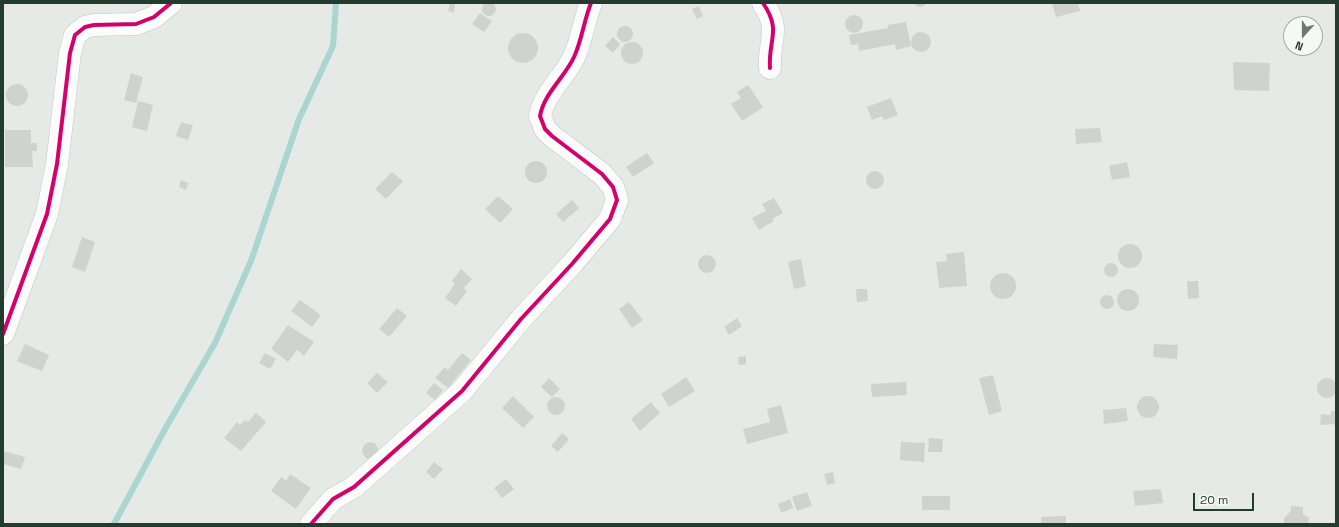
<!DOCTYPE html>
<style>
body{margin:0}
#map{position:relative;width:1339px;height:527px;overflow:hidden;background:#e5eae7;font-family:"Space Grotesk",sans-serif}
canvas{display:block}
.frame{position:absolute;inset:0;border:4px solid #243c30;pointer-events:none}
.north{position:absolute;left:1283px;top:16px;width:40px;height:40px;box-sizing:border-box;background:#f4f9f5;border:1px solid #a1ada6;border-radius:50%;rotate:201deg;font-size:11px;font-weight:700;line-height:16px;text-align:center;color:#243c30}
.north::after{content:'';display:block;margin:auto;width:14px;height:18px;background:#687970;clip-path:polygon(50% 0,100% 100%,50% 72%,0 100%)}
.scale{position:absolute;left:1193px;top:493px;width:61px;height:18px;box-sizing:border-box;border:2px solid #243c30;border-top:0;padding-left:5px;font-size:12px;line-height:14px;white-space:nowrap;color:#243c30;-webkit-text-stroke:3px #f4f9f5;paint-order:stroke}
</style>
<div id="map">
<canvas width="1339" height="527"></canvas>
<div class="frame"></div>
<div class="north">N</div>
<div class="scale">20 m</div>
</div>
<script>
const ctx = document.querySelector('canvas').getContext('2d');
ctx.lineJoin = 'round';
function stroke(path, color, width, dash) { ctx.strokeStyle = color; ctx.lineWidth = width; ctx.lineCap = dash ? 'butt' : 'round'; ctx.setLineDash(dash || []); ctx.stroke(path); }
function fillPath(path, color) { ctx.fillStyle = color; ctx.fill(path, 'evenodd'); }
const stream = new Path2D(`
 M114,524L165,429L215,343L251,261L299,119L333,46L336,3`);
const building = new Path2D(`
 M482 9a7 7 0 1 1 14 0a7 7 0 1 1-14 0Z
 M450,3H455L454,13L448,11Z
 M913,3H927L924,6L919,7Z
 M1052,3H1078L1080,11L1056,17Z
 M699,6L703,16L697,19L692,9Z
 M480,13L492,21L484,32L472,24Z
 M845 24a9 9 0 1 1 18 0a9 9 0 1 1-18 0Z
 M906,22L911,46L896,50L895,44L859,51L858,44L851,45L849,35L888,28V25Z
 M617 34a8 8 0 1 1 16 0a8 8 0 1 1-16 0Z
 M911 42a10 10 0 1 1 20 0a10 10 0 1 1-20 0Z
 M508 48a15 15 0 1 1 30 0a15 15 0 1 1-30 0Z
 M613,37L620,44L613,53L605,46Z
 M621 53a11 11 0 1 1 22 0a11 11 0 1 1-22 0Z
 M1233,62L1270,63L1269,91L1234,90Z
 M131,73L143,77L136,103L124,100Z
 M6 95a11 11 0 1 1 22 0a11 11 0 1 1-22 0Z
 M748,85L763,107L742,121L731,104L741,98L737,92Z
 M891,98L898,115L884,120L882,116L872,120L867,107Z
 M138,101L153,105L147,131L132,127Z
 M181,122L193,125L188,140L176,136Z
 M1100,128L1102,142L1076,144L1075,129Z
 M5,130H31V143H37V151H32L33,167H5Z
 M647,153L654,163L633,177L626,167Z
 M525 172a11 11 0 1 1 22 0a11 11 0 1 1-22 0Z
 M1127,162L1130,177L1112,180L1109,166Z
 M866 180a9 9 0 1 1 18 0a9 9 0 1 1-18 0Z
 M392,172L403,181L386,199L375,189Z
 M181,180L188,183L186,190L179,187Z
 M498,196L513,209L500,223L485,209Z
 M774,198L783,213L772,219L774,221L759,230L752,218L766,211L762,204Z
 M572,200L579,208L563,222L556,214Z
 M82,237L95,242L85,272L72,267Z
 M1118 256a12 12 0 1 1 24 0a12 12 0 1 1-24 0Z
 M964,252L967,286L939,288L936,262L947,261L946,254Z
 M698 264a9 9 0 1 1 18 0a9 9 0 1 1-18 0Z
 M801,259L806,286L794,289L788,262Z
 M1104 270a7 7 0 1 1 14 0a7 7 0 1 1-14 0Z
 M461,269L472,279L464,288L467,291L456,306L445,298L455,284L452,281Z
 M990 286a13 13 0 1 1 26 0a13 13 0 1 1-26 0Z
 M1187,281H1198L1199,298L1188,299Z
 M856,289H867L868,301L857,302Z
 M1117 300a11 11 0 1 1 22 0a11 11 0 1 1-22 0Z
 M1100 302a7 7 0 1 1 14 0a7 7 0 1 1-14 0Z
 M300,300L321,315L312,327L291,311Z
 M629,302L643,320L632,328L619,309Z
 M397,308L407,316L389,337L379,329Z
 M737,318L742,326L729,335L724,327Z
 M288,325L314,342L304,356L297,350L288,362L271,349Z
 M25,344L49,355L42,371L17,361Z
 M1154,344L1178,345L1177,359L1153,357Z
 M265,353L276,359L270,369L259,363Z
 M462,353L471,360L448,388L435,378L445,367L448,370Z
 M746,356V364L739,365L738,357Z
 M377,373L388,382L377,393L367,383Z
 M993,375L1002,411L989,415L979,378Z
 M686,377L695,391L669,407L661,394Z
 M1317 388a10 10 0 1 1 20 0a10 10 0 1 1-20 0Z
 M549,378L560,389L552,397L541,387Z
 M906,382L907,395L872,397L871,384Z
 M434,383L443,390L435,400L426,393Z
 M513,396L534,417L523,428L502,408Z
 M1137 407a11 11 0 1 1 22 0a11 11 0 1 1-22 0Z
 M547 406a9 9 0 1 1 18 0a9 9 0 1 1-18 0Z
 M651,402L660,413L640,431L631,419Z
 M781,405L788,433L747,444L743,429L770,422L767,409Z
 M1126,408L1128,421L1104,424L1103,410Z
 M1331,411H1336V424L1320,425L1321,414L1331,415Z
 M256,413L266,422L241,451L224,438L237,422L240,425L245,420L248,422Z
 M562,433L569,439L558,452L551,446Z
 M929,438L943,439L942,452H928Z
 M369,442L375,443L379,451L368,459L364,456L362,451L364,445Z
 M901,442L925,443L924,462L900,460Z
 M3,451L25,457L21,469L3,464Z
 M434,462L443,469L434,479L426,472Z
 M833,472L835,483L827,485L824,474Z
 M290,474L311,488L296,509L271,491L281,477L286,481Z
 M506,479L514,489L502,498L494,488Z
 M1161,489L1163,503L1135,506L1133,491Z
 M807,492L812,506L797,511L792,497Z
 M922,496H950V510H922Z
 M790,499L793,508L781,513L778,504Z
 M1291,506L1303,507V514L1309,518L1308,524H1284V518L1291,511Z
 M1066,516V524H1041V517Z`);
const minor = new Path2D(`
 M763,3C782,31 768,39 770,68
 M3,334L47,214L57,164L70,53L75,35L85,27L94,25L136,24L154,17L171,3
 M311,524L333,499L354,487L462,391L521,319L572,264L610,219L617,200L613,187L602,174L552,136L545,129L540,116C544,93 565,77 574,57C582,40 584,20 591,3`);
const cycleway = new Path2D(`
 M763,3C782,31 768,39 770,68
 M3,334L47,214L57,164L70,53L75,35L85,27L94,25L136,24L154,17L171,3
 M311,524L333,499L354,487L462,391L521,319L572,264L610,219L617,200L613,187L602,174L552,136L545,129L540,116C544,93 565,77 574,57C582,40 584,20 591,3`);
stroke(stream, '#aad5d1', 6);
fillPath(building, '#ced3d0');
stroke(minor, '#c2c7c4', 23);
stroke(minor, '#fbfcfb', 22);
stroke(cycleway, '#d6006c', 4);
</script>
